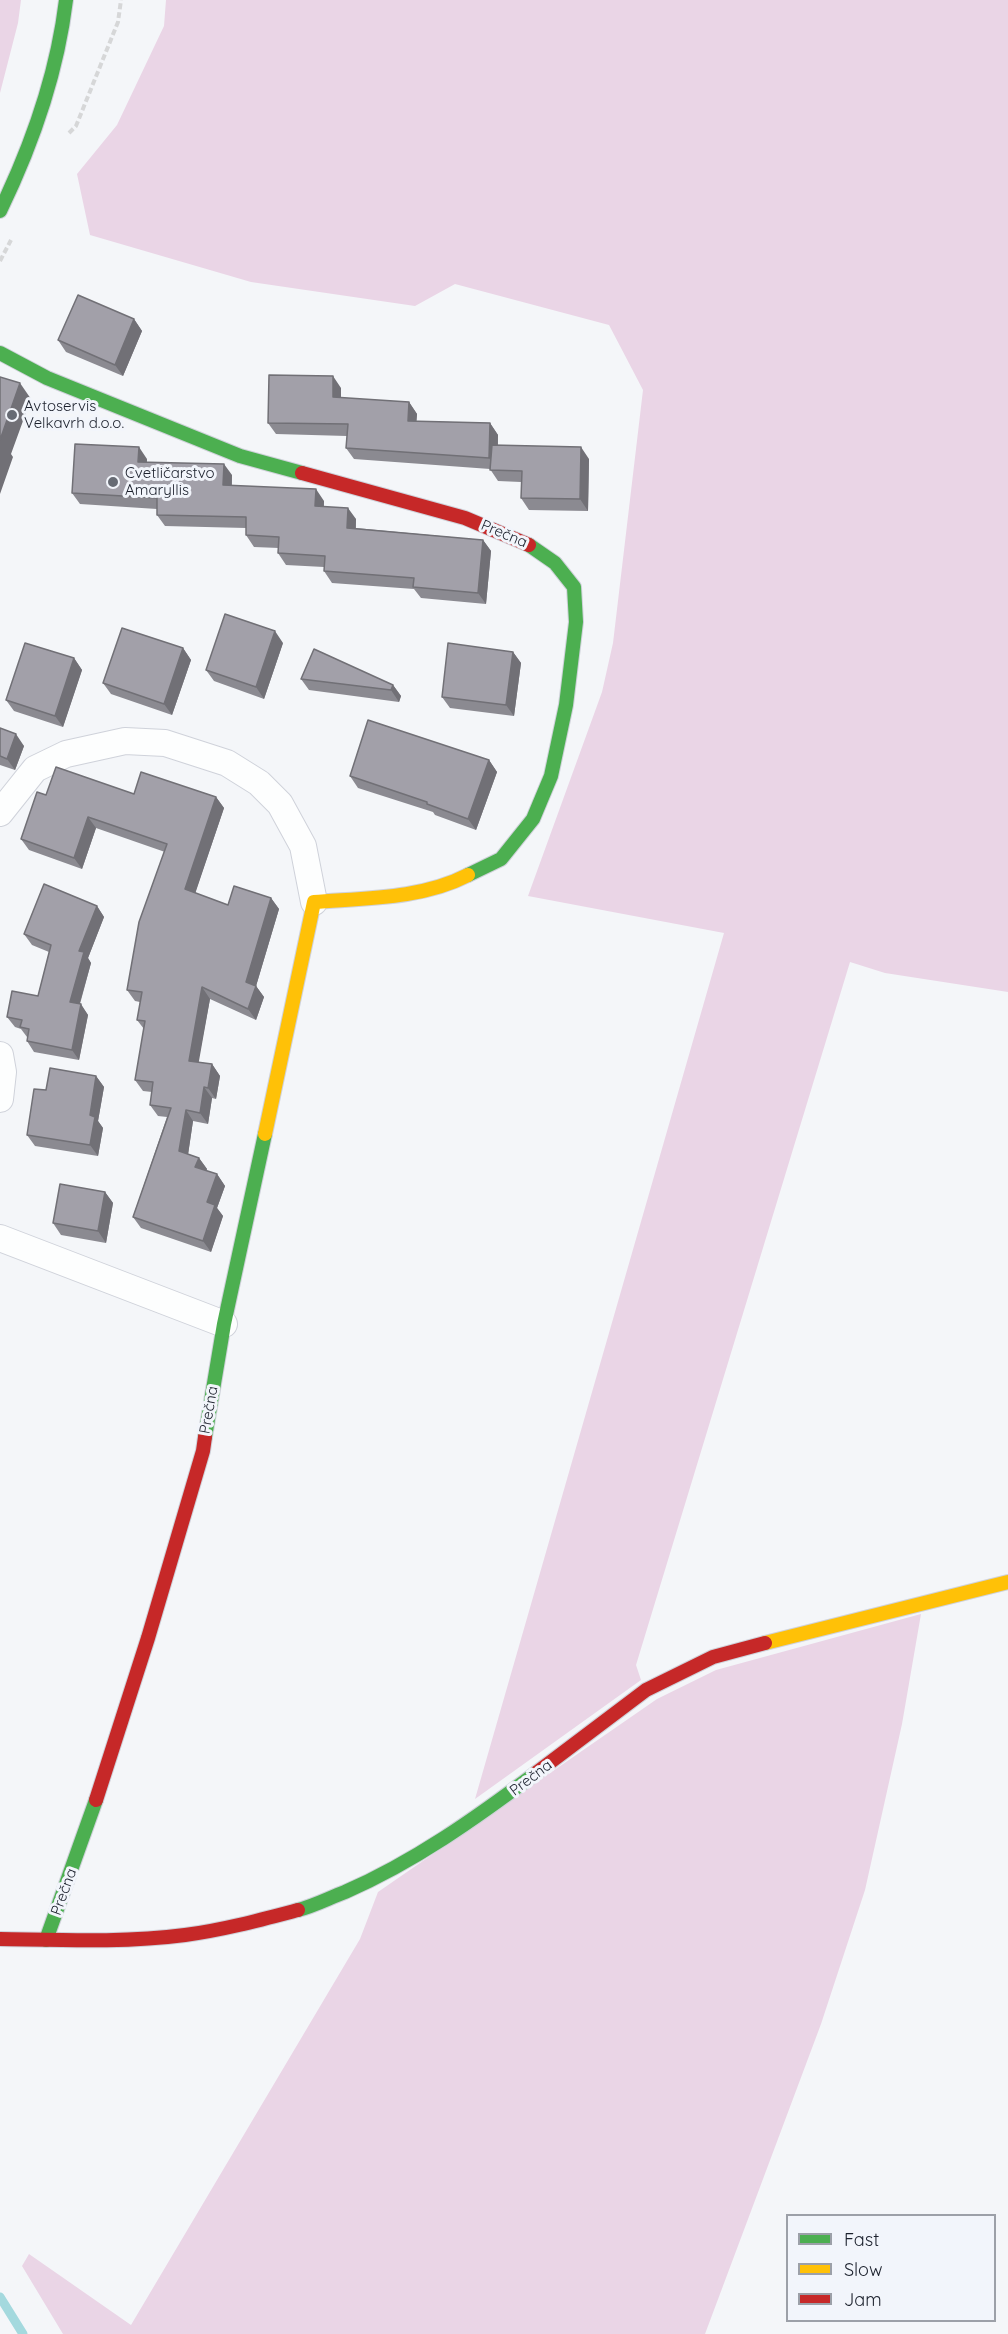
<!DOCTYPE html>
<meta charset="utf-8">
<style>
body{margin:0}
#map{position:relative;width:1008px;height:2334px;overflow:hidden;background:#f4f6f9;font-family:Quicksand,sans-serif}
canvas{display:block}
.legend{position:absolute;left:786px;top:2214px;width:210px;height:108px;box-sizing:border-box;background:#f2f5fb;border:2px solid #9ca0a8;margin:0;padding:8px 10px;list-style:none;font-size:18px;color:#1b202c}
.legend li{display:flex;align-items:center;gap:12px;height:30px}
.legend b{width:30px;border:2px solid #9ca0a8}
</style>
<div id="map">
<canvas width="1008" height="2334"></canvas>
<ul class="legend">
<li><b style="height:8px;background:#4caf50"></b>Fast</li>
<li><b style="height:8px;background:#ffc107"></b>Slow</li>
<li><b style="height:8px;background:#c62828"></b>Jam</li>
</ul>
</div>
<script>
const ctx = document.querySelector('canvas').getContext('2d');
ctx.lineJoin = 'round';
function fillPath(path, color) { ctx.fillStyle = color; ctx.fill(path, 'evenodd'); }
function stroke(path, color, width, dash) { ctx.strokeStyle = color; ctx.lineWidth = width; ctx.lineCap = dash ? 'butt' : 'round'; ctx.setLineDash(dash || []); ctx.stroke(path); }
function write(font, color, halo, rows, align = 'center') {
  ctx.font = font + ' Quicksand,sans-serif'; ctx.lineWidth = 6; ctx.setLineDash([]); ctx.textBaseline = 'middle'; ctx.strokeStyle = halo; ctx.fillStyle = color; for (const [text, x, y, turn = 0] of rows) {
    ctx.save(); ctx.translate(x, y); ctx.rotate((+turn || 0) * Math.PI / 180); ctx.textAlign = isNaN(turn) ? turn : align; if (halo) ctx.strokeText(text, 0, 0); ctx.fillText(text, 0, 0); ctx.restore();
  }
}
const green = new Path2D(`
 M0,0H21L18,23L0,93Z
 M166,0H1008V992L885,973L850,962L636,1665L641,1680L475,1799L724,933L528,896L602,692L613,643L643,390L609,325L455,284L415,306L251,282L90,235L77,174L117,125L164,26Z
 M921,1614L902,1724L865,1890L821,2024L705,2334H63L22,2266L29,2254L131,2325L360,1939L378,1892L657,1699L716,1670Z`);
const stream = new Path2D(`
 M0,2297L23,2334`);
const path = new Path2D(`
 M69,133L76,126L118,22L121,0
 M0,261L11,240`);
const street = new Path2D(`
 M0,813L35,769L66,754L125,741L165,743L227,763L259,783L280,804L303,846L314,902
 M0,1055L3,1072L0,1099
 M0,1238L224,1324`);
const fast = new Path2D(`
 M0,211C33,143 57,75 66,0
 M0,353L47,378L240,456L302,473
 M468,875L501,859L533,819L551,776L566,705L576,622L574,587L555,563L529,545
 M205,1437L224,1324L265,1134
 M298,1910C314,1906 329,1898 345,1892C414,1862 476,1818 536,1773
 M46,1940L96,1800`);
const slow = new Path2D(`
 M265,1134L314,902C365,898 422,899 468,875
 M765,1643L1008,1582`);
const jam = new Path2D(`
 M302,473L465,518L529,545
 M536,1773L646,1690L713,1657L765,1643
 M96,1800L148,1638L203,1451L205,1437
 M0,1939C61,1940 124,1943 185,1935C223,1930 260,1920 298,1910`);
const wall = new Path2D(`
 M134,319L142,331L123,376L66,352L58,340Z
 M341,388V398L409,402L417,414L416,421L490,423L498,435V445L589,459L588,511L529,510L521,498V482L498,481L490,469L354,459L346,448L347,436L276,434L268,423Z
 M147,459V462L232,475V485L324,501V506L356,519V528L483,540L491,551L486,604L421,598L414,589L332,583L324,571V567L286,565L278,553L279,548L254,547L246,535V528L165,526L157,515V509L80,504L72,493Z
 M283,643L264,699L214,681L206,670Z
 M183,648L191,660L172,715L111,694L103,683Z
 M513,652L521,663L514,716L450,708L442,697Z
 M74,658L82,670L63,727L14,711L6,700Z
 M301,679L393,685L401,696L399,702L309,690Z
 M0,728L24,746L15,770L0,765Z
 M489,760L497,772L476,830L435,815L433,812L358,788L350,776Z
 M134,794L216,797L224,808L195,893L228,905L271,898L279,909L256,986L264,997L256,1020L210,999L198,1062L212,1064L220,1076L216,1099L212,1098L208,1124L193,1121L188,1154L199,1158L207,1169L206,1171L217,1174L225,1186L217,1208L223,1216L211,1252L141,1228L133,1217L167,1117L158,1116L150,1105L152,1092L143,1091L135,1080L144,1029L137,1020L140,1002L135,1001L127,990L165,852L96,828L82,869L29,850L21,839L46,795Z
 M97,906L104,917L88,958L91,963L80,1004L88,1015L79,1060L34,1052L27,1041V1037L21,1029L15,1027L7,1017L38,996L49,952L32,945L24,934Z
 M96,1076L104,1087L98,1121L103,1128L98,1156L35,1146L27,1135L46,1090Z
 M105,1192L113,1203L106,1243L61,1235L53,1223Z`);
const shadedWall = new Path2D(`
 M134,319L142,331L123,376L115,365Z
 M333,376L341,388V408L333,397Z
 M20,383L31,399L11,454L13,457L0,494V440Z
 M409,402L417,414L416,432L408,421Z
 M490,423L498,435L497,470L489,458Z
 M139,447L147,459L146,473L138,462Z
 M581,447L589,459L588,511L580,499Z
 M224,464L232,475L231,496L223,485Z
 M316,489L324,501L323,517L315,506Z
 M348,508L356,519L355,539L347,528Z
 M483,540L491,551L486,604L478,593Z
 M275,631L283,643L264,699L256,687Z
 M183,648L191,660L172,715L164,704Z
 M513,652L521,663L514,716L506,705Z
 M74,658L82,670L63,727L55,716Z
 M393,685L401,696L399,702L391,690Z
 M16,734L24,746L15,770L7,759Z
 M489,760L497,772L476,830L468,819Z
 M216,797L224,808L193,900L185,889Z
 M88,817L96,828L82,869L74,858Z
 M271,898L279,909L254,993L246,982Z
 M97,906L104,917L88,958L91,963L77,1013L70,1002L79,951Z
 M256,986L264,997L256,1020L248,1009Z
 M202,987L210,999L197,1072L189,1061Z
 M81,1004L88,1015L79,1060L72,1050Z
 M212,1064L220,1076L216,1099L208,1088Z
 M96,1076L104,1087L98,1121L103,1128L98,1156L90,1145V1115Z
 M204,1087L212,1098L208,1124L200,1113Z
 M186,1110L193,1121L187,1162L179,1151Z
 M199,1158L207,1169L203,1178L195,1167Z
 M217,1174L225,1186L217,1208L223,1216L211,1252L203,1241L207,1202Z
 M105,1192L113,1203L106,1243L98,1231Z`);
const building = new Path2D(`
 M78,295L134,319L115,365L58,340Z
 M269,375L333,376V397L409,402L408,421L490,423L489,458L346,448L348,424L268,423Z
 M0,377L20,383L0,440Z
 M75,444L139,447L138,462L224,464L223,485L316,489L315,506L348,508L347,528L483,540L478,593L413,587L414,578L324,571L325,556L278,553L279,537L246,535V517L157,515V498L72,493Z
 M492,445L581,447L580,499L521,498L522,471L490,470Z
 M225,614L275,631L256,687L206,670Z
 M122,628L183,648L164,704L103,683Z
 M25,643L74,658L55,716L6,700Z
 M448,643L513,652L506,705L442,697Z
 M314,649L393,685L391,690L301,679Z
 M368,720L489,760L468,819L427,804V802L350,776Z
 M0,728L16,734L7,759L0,756Z
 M56,767L134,794L141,772L216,797L185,889L228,905L234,886L271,898L246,982L256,986L248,1009L202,987L189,1061L212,1064L208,1088L204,1087L200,1113L186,1110L179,1151L199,1158L195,1167L217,1174L207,1202L215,1205L203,1241L133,1217L171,1108L150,1105L153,1082L135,1080L145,1021L137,1020L142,992L127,990L139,922L167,844L88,817L74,858L21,839L37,792L46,795Z
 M44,884L97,906L79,951L84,952L70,1002L81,1004L72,1050L27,1041L29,1029L20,1027L22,1020L7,1017L12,991L38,996L51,945L24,934Z
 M50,1068L96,1076L90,1115L95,1117L90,1145L27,1135L34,1089L46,1090Z
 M60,1184L105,1192L98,1231L53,1223Z`);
const markers = [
 [12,415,6,"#676b74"],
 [113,482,6,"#676b74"]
];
const poiNames = [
 ["Avtoservis",24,406],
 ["Velkavrh d.o.o.",24,423],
 ["Cvetličarstvo",125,473],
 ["Amaryllis",125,490]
];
const streetNames = [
 ["Prečna",504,534,23],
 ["Prečna",209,1410,-80],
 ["Prečna",531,1778,-37],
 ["Prečna",64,1892,-70]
];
fillPath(green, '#ead5e6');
stroke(stream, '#a4d9de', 9);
stroke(street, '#cfd2da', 28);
stroke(fast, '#cfd2da', 16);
stroke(slow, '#cfd2da', 16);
stroke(jam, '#cfd2da', 16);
stroke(path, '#d6d7d8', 4, [6, 3]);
stroke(street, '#fdfefe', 26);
stroke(fast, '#4caf50', 14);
stroke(slow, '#ffc107', 14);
stroke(jam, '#c62828', 14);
fillPath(wall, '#8b8a91');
fillPath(shadedWall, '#717076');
fillPath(building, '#a2a0a9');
stroke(building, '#717076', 1.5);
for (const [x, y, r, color] of markers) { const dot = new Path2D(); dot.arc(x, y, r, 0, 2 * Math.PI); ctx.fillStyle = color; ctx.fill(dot); stroke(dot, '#f2f5fb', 2); }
write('15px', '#1b202c', '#f2f5fb', poiNames, 'left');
write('15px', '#1b202c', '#f2f5fb', streetNames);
</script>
